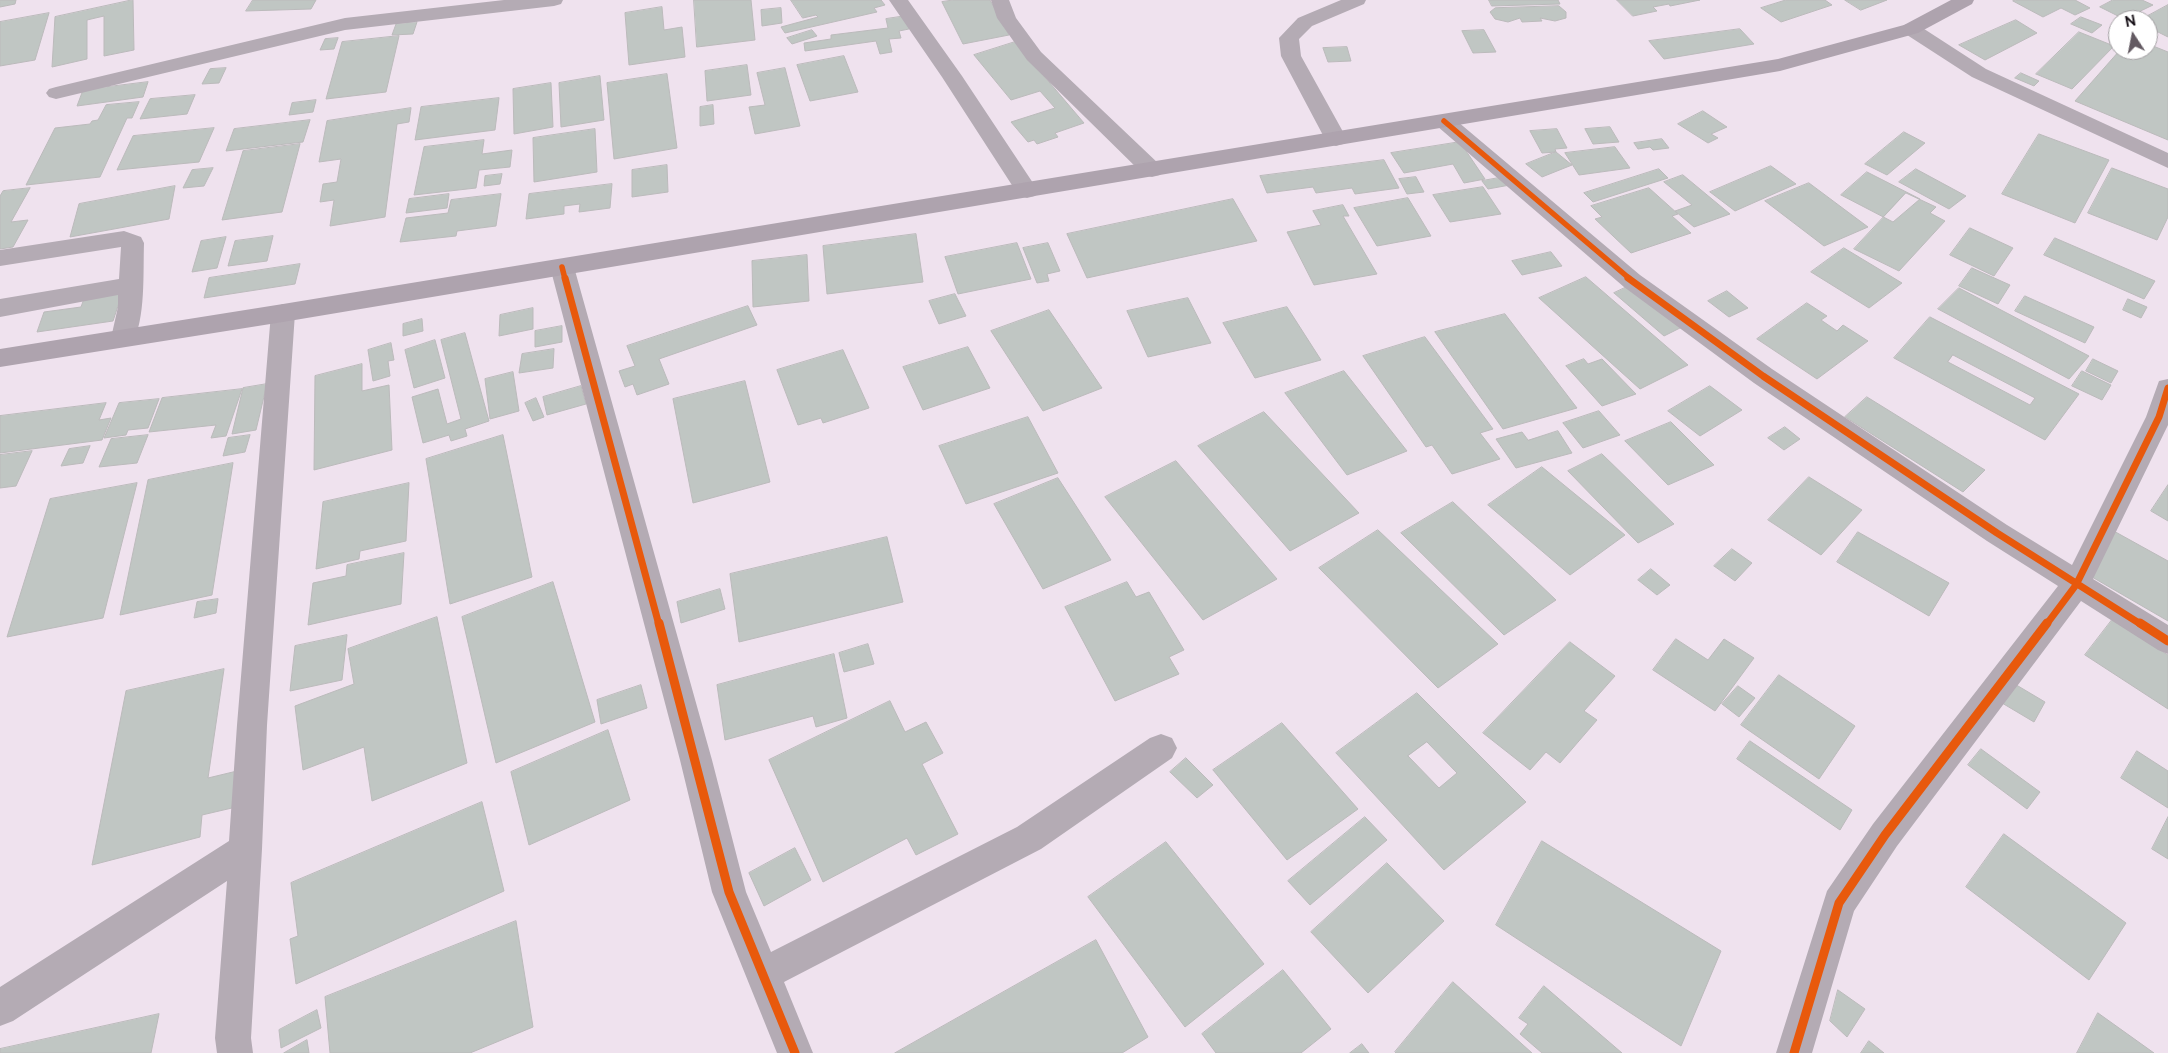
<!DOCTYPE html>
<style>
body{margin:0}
#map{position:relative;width:2168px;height:1053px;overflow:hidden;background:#efe2ee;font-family:Raleway,sans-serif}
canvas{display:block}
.north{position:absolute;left:2108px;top:10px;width:50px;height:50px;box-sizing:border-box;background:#fff;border:1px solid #a29fa2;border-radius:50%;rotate:349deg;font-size:14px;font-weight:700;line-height:20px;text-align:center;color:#171017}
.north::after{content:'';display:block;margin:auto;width:18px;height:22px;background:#635a62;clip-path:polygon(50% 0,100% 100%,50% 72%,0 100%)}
</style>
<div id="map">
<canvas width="2168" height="1053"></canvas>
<div class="north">N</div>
</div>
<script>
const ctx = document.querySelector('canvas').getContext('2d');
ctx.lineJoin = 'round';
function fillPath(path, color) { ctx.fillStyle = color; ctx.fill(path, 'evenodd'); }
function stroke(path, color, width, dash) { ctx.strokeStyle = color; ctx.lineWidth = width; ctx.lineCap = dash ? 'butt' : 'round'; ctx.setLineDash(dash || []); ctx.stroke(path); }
const building = new Path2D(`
 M0,0H16L15,4L0,7Z
 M133,0L134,50L104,56V16L87,20V59L52,67L55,17Z
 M253,0H316L311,9L246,11Z
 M694,0H751L755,40L697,47Z
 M791,0H881L885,5L874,8L877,12L785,33L781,27L818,17L816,15L803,18Z
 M953,0H990L1009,35L963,44L942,2Z
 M1489,0H1558L1560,4L1492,6Z
 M1617,0H1700L1670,6L1669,4L1653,7L1657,11L1633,16Z
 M1786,0H1825L1832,5L1781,22L1761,8Z
 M1845,0H1887L1861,10Z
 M2016,0H2075L2090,8L2075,15L2061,8L2043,17L2013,1Z
 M2113,0H2142L2153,5L2124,19L2100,7Z
 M2168,5V37L2148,27V20H2140Z
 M1559,6L1566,12V18L1555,21L1540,18L1542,21L1522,22L1520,18L1508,22L1495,19L1490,12L1495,8Z
 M662,7L664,30L682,27L685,57L629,65L625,13Z
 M781,8L782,23L762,26L761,10Z
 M49,13L35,60L0,66V22Z
 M906,16L909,29L899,31L901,38L889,39L892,52L880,54L876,41L805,51L804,43L831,39V35L888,28L886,19Z
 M2081,17L2102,25L2092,33L2071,24Z
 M2016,20L2037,33L1985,60L1959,45Z
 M417,22L413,34L392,35L396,24Z
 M1740,29L1754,44L1664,59L1649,41Z
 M812,30L817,36L792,44L787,38Z
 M1484,30L1496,52L1473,53L1462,31Z
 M2079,32L2114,46L2072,89L2036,74Z
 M399,36L386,92L326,99L342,42Z
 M338,38L334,49L320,50L325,39Z
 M1015,42L1084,123L1055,133L1058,137L1037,144L1034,140L1028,142L1011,122L1055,108L1040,91L1011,100L974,55Z
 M2148,44L2168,52V140L2075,101L2120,50H2148Z
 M1347,47L1351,61L1328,62L1323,48Z
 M844,56L858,92L810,101L797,65Z
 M747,65L751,95L707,101L705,71Z
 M226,68L219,83L202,84L210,69Z
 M785,68L800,126L755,134L749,107L765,105L757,73Z
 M2021,73L2039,81L2034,86L2015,78Z
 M667,74L677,148L614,159L607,83Z
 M600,76L604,120L561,127L559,83Z
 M148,82L143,97L77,106L83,90Z
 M551,83L553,127L514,134L513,89Z
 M195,95L187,114L140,119L150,99Z
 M499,98L495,130L415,140L421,107Z
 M316,100L313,112L289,115L292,103Z
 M139,102L132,118H127L100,177L26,185L55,128L90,124L92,121L98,120L106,105Z
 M713,105L714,124L700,126V107Z
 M411,108L409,122L397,124L385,217L330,226L334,200L320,202L323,184L337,182L341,159L319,162L327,121Z
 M1703,111L1727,127L1711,134L1718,138L1708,143L1678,124Z
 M310,120L303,142L226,151L234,129Z
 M1610,127L1619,142L1593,144L1585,129Z
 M214,128L199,162L117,170L133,136Z
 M595,129L597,172L534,182L533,138Z
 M1557,129L1567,148L1555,149L1556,152L1542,153L1530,131Z
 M1904,132L1925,143L1887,175L1865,164Z
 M2039,134L2109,160L2075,223L2002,194Z
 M1662,139L1669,148L1653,150L1650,147L1638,149L1634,143Z
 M484,140L482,154L512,150L510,167L479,170L476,188L414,195L424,147Z
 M1460,142L1485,179L1464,183L1453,164L1404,173L1391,153Z
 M300,144L282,212L222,220L243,151Z
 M1615,147L1630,168L1579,175L1565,153Z
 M1556,152L1572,165L1542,177L1526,164Z
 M1384,160L1399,188L1355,194L1352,188L1316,193L1313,187L1267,193L1260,176Z
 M667,165L668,192L632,197V170Z
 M1771,166L1796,184L1735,211L1710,192Z
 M213,168L204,186L183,188L192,170Z
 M2112,168L2168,189V217L2157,240L2088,213Z
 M1659,169L1668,178L1593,202L1584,193Z
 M1916,169L1966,196L1949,209L1899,182Z
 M1867,172L1920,199L1893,222L1841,195Z
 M502,174L500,184L484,186L485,176Z
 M1683,175L1730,214L1694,227L1675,211L1692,205L1664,182Z
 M1416,177L1424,192L1407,194L1399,179Z
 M1504,177L1510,185L1488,189L1482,181Z
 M1809,183L1868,227L1824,246L1765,201Z
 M612,184L610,208L579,212L580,204L564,206V214L526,219L529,194Z
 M175,186L169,219L70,237L79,204Z
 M1483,187L1501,214L1450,222L1433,195Z
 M30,188L11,222L28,220L13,247L0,249V196L3,191Z
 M1649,188L1678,214L1672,216L1691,233L1631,253L1595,219L1602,217L1591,206Z
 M1906,193L1936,207L1930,213L1945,221L1899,271L1854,249Z
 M449,194L447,208L406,213L409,199Z
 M501,194L496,226L457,231L456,236L400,242L406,218L448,213L451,200Z
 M1408,198L1431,236L1377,246L1354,208Z
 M1233,199L1257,241L1087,278L1067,234Z
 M1343,205L1349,216H1343L1377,274L1314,285L1287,232L1321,225L1313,211Z
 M1970,228L2013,248L1994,276L1950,255Z
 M916,234L923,282L827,294L823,246Z
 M273,236L267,261L228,266L235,241Z
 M226,237L217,268L192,272L201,241Z
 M2055,238L2155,281L2144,299L2044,255Z
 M1017,243L1031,279L958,294L945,257Z
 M1048,243L1060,271L1047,274L1049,281L1037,283L1023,248Z
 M1844,248L1902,283L1869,308L1811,272Z
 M1551,252L1562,266L1522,275L1512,261Z
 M807,255L809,301L753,307L752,261Z
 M300,264L295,284L204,298L209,278Z
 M1972,268L2010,285L1998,304L1959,286Z
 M1586,277L1688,365L1640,389L1539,298Z
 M1631,285L1682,327L1664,336L1614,293Z
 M1959,288L2089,356L2069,379L1938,309Z
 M123,291L113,321L37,332L44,312L81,307L85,296Z
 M1727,291L1748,308L1729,317L1708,301Z
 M955,294L966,316L939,324L929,301Z
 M2025,296L2094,327L2085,343L2015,311Z
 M1188,298L1211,343L1148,357L1127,311Z
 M2128,299L2147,307L2141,318L2123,310Z
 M1807,303L1827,316L1821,320L1837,331L1843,325L1868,341L1817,379L1757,339Z
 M748,306L757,325L659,359L669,384L637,395L633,384L625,387L619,371L635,366L627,346Z
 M1287,307L1321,360L1255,378L1223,323Z
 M533,308V329L499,336L500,315Z
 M1049,310L1102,388L1043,411L991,331Z
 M1505,314L1577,408L1503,429L1435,332Z
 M1930,317L2079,394L2045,440L1894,358ZM1953,355L2035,398L2030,405L1948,362Z
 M422,319L423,331L403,336V324Z
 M562,326V342L535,347V331Z
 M465,333L489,421L465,429L467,436L451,441L449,435L423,443L412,397L438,389L447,424L461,419L441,340Z
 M1425,337L1493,429L1480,433L1500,459L1452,474L1432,445L1426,447L1363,356Z
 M435,340L445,378L414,388L405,350Z
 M391,343L394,360L388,361L390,376L373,381L368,350Z
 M968,347L990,388L923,410L903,367Z
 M554,349L553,368L519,373L522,354Z
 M843,350L869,408L823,423L821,418L798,425L777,370Z
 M1584,359L1588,364L1602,359L1636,394L1602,406L1566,366Z
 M2093,359L2118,371L2111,383L2086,371Z
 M362,364V391L389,385L392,450L314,470L315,376Z
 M1344,371L1407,451L1347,475L1285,393Z
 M2082,371L2111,385L2102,400L2072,386Z
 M513,372L519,411L490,419L485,379Z
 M745,381L770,482L693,503L673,399Z
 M267,384L256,430L232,434L243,388Z
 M581,386L586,404L547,415L543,397Z
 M1710,386L1742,410L1700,436L1668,411Z
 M242,389L226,436L211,438L216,425L149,432L162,398Z
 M1867,397L1985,470L1963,492L1845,417Z
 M536,398L544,417L533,421L525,403Z
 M159,399L148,428L128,430L126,435L104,438L119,403Z
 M106,403L99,420L111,418L102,440L0,453V416Z
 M1599,411L1620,435L1583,448L1563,423Z
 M1264,412L1359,513L1290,551L1198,446Z
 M1028,417L1058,473L966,504L939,446Z
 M1671,422L1714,465L1668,485L1625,441Z
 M1785,427L1800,439L1784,450L1768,438Z
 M1558,431L1572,453L1516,468L1496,439L1522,432L1528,440Z
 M148,435L137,463L99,467L111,439Z
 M250,435L245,452L223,456L228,438Z
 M503,435L532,577L450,604L426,459Z
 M90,446L83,463L61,466L69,449Z
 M32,451L16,486L0,488V455Z
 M1602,454L1674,524L1638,543L1568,471Z
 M1176,461L1277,579L1203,620L1105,497Z
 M233,463L212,595L120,615L148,480Z
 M1542,467L1625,535L1570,575L1488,505Z
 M1809,477L1862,510L1821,555L1768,520Z
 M1058,478L1111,560L1043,589L994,504Z
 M137,483L103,618L7,637L50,499Z
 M409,483L406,541L360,551L359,559L316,569L323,502Z
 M2168,485V521L2151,511Z
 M1453,502L1556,600L1504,635L1401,533Z
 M2101,524L2168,561V621L2073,566Z
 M1378,530L1498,644L1438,688L1319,568Z
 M1858,532L1949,583L1929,616L1837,562Z
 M887,537L903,602L739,642L730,574Z
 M1732,549L1752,563L1735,581L1714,566Z
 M404,553L401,604L308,625L313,583L346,576L347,565Z
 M1651,569L1670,585L1657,595L1638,580Z
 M553,582L595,722L496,763L462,617Z
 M1127,582L1136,597L1149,592L1184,650L1169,657L1179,674L1115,701L1065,607Z
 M720,589L725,609L681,623L677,602Z
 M218,599L216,613L194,618L197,602Z
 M437,617L467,763L372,801L364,747L303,770L295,706L354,684L348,649Z
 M2112,620L2168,655V709L2085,655Z
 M347,635L342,680L290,691L295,646Z
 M1676,639L1708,660L1724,639L1754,658L1715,711L1653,670Z
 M1570,642L1615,676L1584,711L1597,720L1560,763L1546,752L1530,770L1483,733Z
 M868,644L874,664L844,672L839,653Z
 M834,654L847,718L816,727L813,716L725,740L717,685Z
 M224,669L208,778L237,771L232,808L202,815L200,837L92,865L126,691Z
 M1779,675L1855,726L1819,779L1741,725Z
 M2013,683L2045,702L2034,722L2002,703Z
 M641,685L647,708L601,724L597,700Z
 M1738,686L1755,698L1739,717L1722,704Z
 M1417,693L1526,802L1444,870L1336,753ZM1427,742L1457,773L1439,788L1408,756Z
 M890,701L905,732L926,722L943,753L922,764L958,834L916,855L907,838L823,882L769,760Z
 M1282,723L1358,809L1287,860L1213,770Z
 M608,730L630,800L529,845L511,772Z
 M1750,741L1852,810L1840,830L1737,759Z
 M1981,749L2040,792L2027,809L1968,765Z
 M2137,751L2168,771V808L2121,778Z
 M1186,758L1213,785L1197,798L1170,772Z
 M482,802L504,891L296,984L290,939L298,936L291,883Z
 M1365,817L1387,840L1310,905L1288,881Z
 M2168,817V859L2152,849Z
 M2004,834L2126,923L2089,980L1966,887Z
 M1542,841L1721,951L1681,1046L1496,925Z
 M1166,842L1264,964L1185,1027L1088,897Z
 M795,848L811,880L764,906L749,873Z
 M1387,863L1444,921L1368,993L1311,932Z
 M516,921L533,1027L470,1053H330L325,997Z
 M1096,940L1148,1037L1122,1053H895Z
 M1283,970L1331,1029L1301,1053H1216L1202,1034Z
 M1453,982L1532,1053H1396L1395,1052Z
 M1544,986L1622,1053H1542L1520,1034L1528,1024L1519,1018Z
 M1838,990L1865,1009L1847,1037L1830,1021Z
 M317,1010L321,1028L281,1048L279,1030Z
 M2098,1013L2154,1053H2077Z
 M159,1014L151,1053H0V1049Z
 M307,1040L309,1053H284Z
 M1869,1041L1884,1053H1861Z
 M1362,1044L1369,1053H1350Z`);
const minor = new Path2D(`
 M504,0H563L561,4L554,6L345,30L56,99L49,97L46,93L49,89L56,87L345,18Z
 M889,0H908L962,76L1035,186L1038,191L1035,196L1027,198L1019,196L942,77Z
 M991,0H1009L1016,18L1041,52L1160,165L1163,170L1160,175L1152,177L1144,175L1027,60L997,18Z
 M1341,0H1366L1364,4L1312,26L1299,39L1301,56L1347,139L1343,144L1336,146L1329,144L1325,139L1281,56L1279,38L1298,18Z
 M1911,23L1918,25L1986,69L2168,153V168L1972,77L1904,33L1901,29L1904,25Z
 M1444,115L1451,116L1640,275L1772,369L2007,525L2072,565L2146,417L2159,381L2168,379V425L2093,579L2168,625V654L2158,650L2081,601L1897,846L1854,911L1812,1053H1776L1827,891L1873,824L2058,586L1987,541L1754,383L1624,287L1437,126L1434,121L1437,116Z
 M124,231L141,237L144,243C143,272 146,319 132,344L123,347L114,344L111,338L118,307V295L0,317V299L119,279L121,247L0,266V250Z
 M562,259L570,261L574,267L712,760L746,892L771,952L1017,827L1150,738L1161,734L1172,738L1177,748L1172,758L1041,849L784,982L813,1053H777L712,892L680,760L550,267L554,261Z
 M283,304L291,307L295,313L267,725L262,849L251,1038L253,1053H217L215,1038L227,881L13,1021L0,1026V987L229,841L237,725L271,313L275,307Z`);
const major = new Path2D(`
 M1951,0H1974L1972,4L1918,33L1780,71L283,322L0,367V349L283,304L1778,59L1904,25Z`);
const cyclewayFar2 = new Path2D(`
 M1444,121L1630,279
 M562,267L565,279`);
const cyclewayFar1 = new Path2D(`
 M565,278L659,625
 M1628,278L1763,376L1997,533L2142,625
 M2046,625L2076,585L2159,417L2168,388`);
const cycleway = new Path2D(`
 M659,623L729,892L795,1053
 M2140,623L2168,641
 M1794,1053L1839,903L1885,835L2047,623`);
fillPath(building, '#c0c6c3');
stroke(building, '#bbbabb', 1);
fillPath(minor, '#b4abb4');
fillPath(major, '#aea3ae');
stroke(cyclewayFar2, '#e8590c', 5.5);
stroke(cyclewayFar1, '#e8590c', 7);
stroke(cycleway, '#e8590c', 9);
</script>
